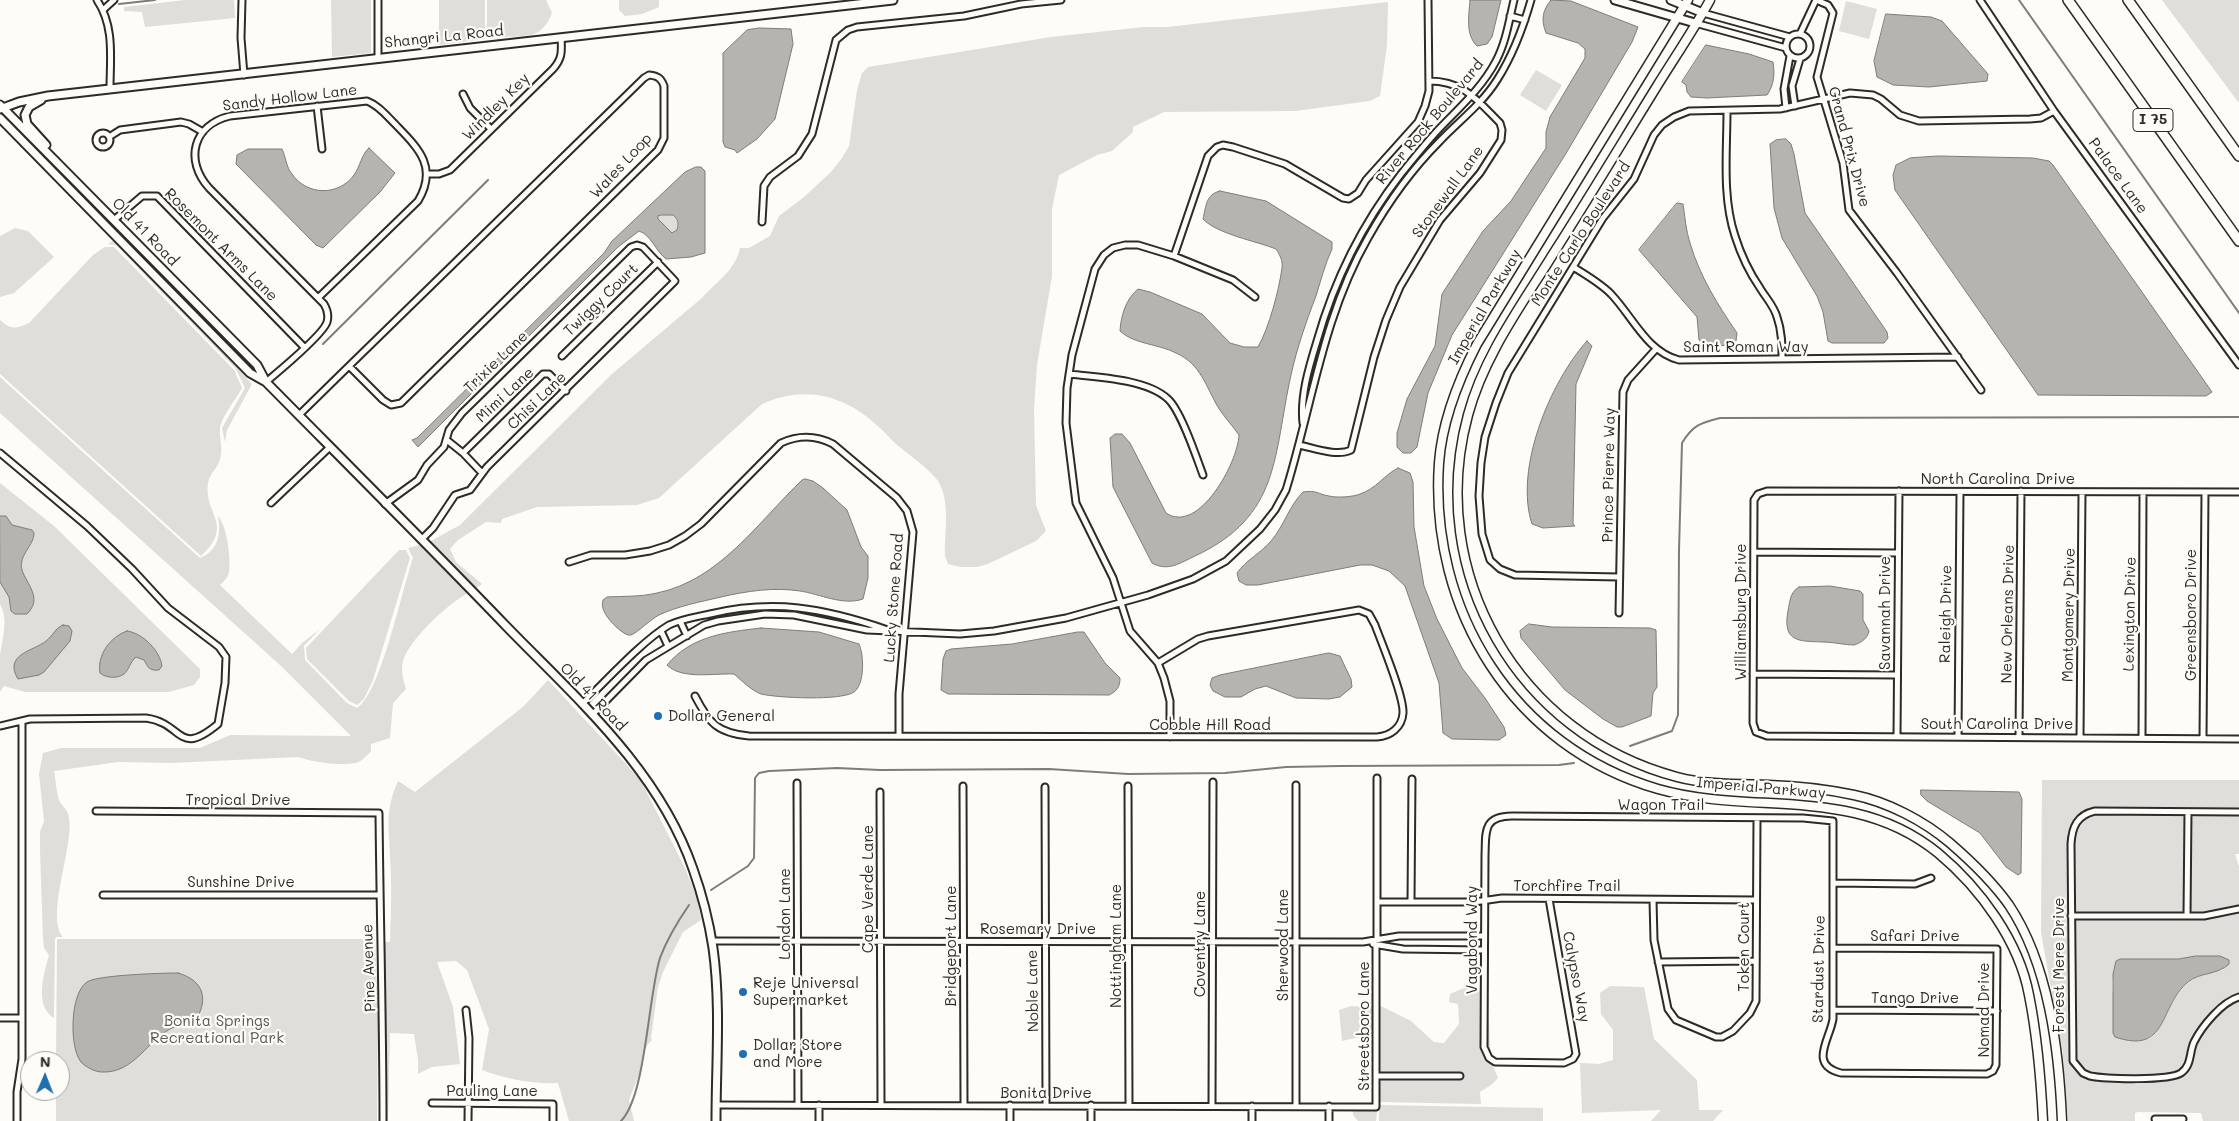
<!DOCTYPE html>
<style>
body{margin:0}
#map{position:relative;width:2239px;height:1121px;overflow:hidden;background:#fdfcf7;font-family:Mali,sans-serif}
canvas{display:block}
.north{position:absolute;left:20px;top:1051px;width:50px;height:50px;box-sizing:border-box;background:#fdfcf7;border:1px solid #a9a8a5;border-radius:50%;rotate:1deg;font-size:14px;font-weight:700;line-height:20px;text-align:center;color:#2b2b2b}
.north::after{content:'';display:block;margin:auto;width:18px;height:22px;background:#1f6fb2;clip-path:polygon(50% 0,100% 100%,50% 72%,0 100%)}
</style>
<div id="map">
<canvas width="2239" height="1121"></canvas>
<div class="north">N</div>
</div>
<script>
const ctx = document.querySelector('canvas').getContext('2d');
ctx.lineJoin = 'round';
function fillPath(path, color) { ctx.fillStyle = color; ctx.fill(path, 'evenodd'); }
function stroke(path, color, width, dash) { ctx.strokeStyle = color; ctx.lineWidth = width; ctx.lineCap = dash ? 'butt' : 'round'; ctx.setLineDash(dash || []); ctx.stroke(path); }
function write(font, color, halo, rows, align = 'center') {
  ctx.font = font + ' Mali,sans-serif'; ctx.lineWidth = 4.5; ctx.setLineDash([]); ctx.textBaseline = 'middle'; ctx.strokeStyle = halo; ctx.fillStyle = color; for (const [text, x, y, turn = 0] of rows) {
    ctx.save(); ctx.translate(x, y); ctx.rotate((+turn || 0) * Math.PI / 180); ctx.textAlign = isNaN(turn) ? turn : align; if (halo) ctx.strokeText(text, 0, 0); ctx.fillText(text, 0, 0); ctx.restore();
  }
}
const green = new Path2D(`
 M185,0H234L235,18L145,27L142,12L124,11V7Z
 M331,0H371V53L332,57Z
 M439,0H485V39L439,45Z
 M487,0H546L552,13C542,39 527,36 502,37C496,38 492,35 487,38Z
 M619,0H659V7L642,14L625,16L619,10Z
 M2162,0H2239V103Z
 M1846,1L1877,9L1869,39L1839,31Z
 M1388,2L1387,45L1380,96L1370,101L1295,111L1164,112L1133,127V132L1112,151L1097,155L1059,175L1052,209V276L1037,365L1034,409L1036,505L1046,531L1036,541L988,564L977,567H960L948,564L945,556C944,534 951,501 938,481C930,469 906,453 895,443C890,439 886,433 881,429C847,396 807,384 762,404L659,498L637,505L537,507L502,519L501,523L486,522L458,540L450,549L456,562L482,584L475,589L429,542L460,525L612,374L703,297C717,281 735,271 740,248H749L770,236L779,216L804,197L830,173L842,158L849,146L857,90L862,73L868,67L1051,37L1144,27H1167Z
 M1536,70L1562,85L1546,111L1520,95Z
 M662,215H673C678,219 678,223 677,230L672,233L658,219V216Z
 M15,228L28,231L54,257L14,293L0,297V236Z
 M114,240L198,324L252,384L227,430L225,442L222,428L245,388L236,369L116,245L108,244Z
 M105,247H114L234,370L242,388C237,397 221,418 220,428C219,441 224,449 219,462C217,468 211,473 209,479C200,513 237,523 201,556L0,374V320C11,330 16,329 29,323L93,255Z
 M0,377L200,558C219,550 221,534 218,516C227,526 231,558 229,572C228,578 224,581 220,585L292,654L302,643L320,629L304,646L305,660L347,703L357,708C381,693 402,589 413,558L408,548L423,544L469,592C447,605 414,635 404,658C400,668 403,679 406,689L393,703L390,738L371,744V751C367,755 363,760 359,762C346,767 310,762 298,757L171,763L118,762L54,771C56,780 56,794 60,802C64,808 68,810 69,818C74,847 45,916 63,937H56L55,940L54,1018C34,1006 44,973 49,955L44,948L43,939L40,850V832L44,821L39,774L43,753L61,748H200L230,735L351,736L280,665L0,413Z
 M0,483L54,526L200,669V677L194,685L169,692H25L4,686L0,692C0,680 0,668 0,656C2,638 9,621 0,604Z
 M399,550H406L410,558L373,680L364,699L357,705L349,701L307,659L306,648Z
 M548,680L640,779L684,866L697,897L701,920L683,932L663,972L658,987L651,1038L652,1040L648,1044L643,1054L642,1067L629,1100L634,1121H569L558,1083C532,1084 506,1079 482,1070L489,1029L467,970L456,961L437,962L453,1007L460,1064L432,1067L418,1074V1060L414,1034L390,1033L388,1121H380L381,1012L378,942H390C391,913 392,885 390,856C389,824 385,811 398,781L415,792L524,706Z
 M2042,780H2239V854H2235L2239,867V1121H2203L2201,1113L2138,1112L2135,1113V1121H2068L2062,1048L2041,933ZM2196,956H2220L2223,970C2186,975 2179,990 2163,1020C2158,1028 2157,1034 2149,1039C2140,1028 2118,1007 2114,996C2109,985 2114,967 2120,959H2178Z
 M57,939H375L378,1012L377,1121H56V1091H60V1061H56Z
 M1473,984L1482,990L1489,1024L1491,1062L1498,1078L1491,1085L1480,1092L1481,1104L1378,1102L1376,1121H1358L1353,1115V1108L1372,1105L1376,1100L1378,1037L1372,1034L1342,1041L1339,1010L1351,1006L1365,1007L1377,1004L1411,1021L1434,1042L1444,1043L1459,1024L1458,1004L1449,1002L1450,994Z
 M1610,986L1644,987L1654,1039L1697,1080L1699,1110H1723L1713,1121H1651L1661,1110L1582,1113L1580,1063L1599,1064L1613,1060V1030L1601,1014L1600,993Z
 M1379,1105L1543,1108V1121H1379Z`);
const water = new Path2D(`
 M1470,0H1501L1492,37L1487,44L1477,46C1465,34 1469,16 1470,0Z
 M1551,0L1571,1L1638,27L1632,42L1565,155L1452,335L1428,393L1417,447L1411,453H1403L1397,447V433L1407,399L1435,346L1442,294L1483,231L1511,201L1546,148V132L1550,117L1585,58V49L1578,43L1546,33C1541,20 1542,11 1551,0Z
 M1886,14L1931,17L1942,21L1988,74L1987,81L1929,87L1893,85L1877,77L1874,61Z
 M759,28L791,29L793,44L775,119L757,139L737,153L735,150L725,147L723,142V53L747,30Z
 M1706,45L1749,54L1773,62C1775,74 1774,85 1767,95L1707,98L1691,97L1687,92L1686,85L1682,82Z
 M1786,139L1791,144L1794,154L1805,213L1887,332L1888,338L1884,343H1832L1828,341L1823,312L1817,296L1782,238L1774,208L1770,144L1776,140Z
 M369,148L395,173L380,192L323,248L316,245L236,164L237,155L248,149H282C286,157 286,167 292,174C307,196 339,196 354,175C360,167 362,153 369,148Z
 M1938,156L2033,158L2049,161L2053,165L2212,392L2206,396L2038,395L1895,190L1893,175L1896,165L1910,158Z
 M696,167H701L705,171V253L691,257L666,259C655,250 651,235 639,231L618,247L418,447L412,440L417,438L604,253L612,241L685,172ZM662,215H673C678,219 679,223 677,230L672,233L658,219V216Z
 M1220,191L1266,201L1332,242V249C1325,264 1321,280 1316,296C1306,322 1297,348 1291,375C1273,456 1281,516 1195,556C1180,563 1168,572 1152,563L1113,487L1110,438L1115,434H1122L1130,443L1166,513C1199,535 1238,462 1239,435C1232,425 1224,417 1218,407C1206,387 1201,364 1176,353C1159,344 1133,344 1120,331C1121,315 1126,299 1138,289L1150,292L1202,314L1230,343L1244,347H1258C1269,328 1279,290 1282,268C1283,261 1280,255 1276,249C1256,241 1217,234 1203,219C1206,206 1206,194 1220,191Z
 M1677,203L1683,204C1685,217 1686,231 1690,243C1700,277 1718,305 1737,333L1736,341C1726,348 1709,347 1699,340L1697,317L1639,250Z
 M1587,341L1592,346L1576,384L1573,524L1575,526L1543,528L1532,524C1514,469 1550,382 1587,341Z
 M1398,468L1410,473L1413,482L1414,527L1424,586L1437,619L1462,668L1485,698L1504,727L1506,735L1499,740L1452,739L1443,733L1439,683L1405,586L1389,571L1372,565H1360L1258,585H1246L1239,581L1237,573C1246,560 1261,553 1271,541C1284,526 1289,506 1303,492C1318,490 1317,494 1329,496C1337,498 1353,497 1360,494C1376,489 1384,475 1398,468Z
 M805,479L813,481L823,488L847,510L861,547L868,556V578L863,599C843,606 820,594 800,591C774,587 747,591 721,597C700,602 678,606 659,615C651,619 637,633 631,635C624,637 606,618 604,611C602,607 602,604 603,600L607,597C624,596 640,597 657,593C720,580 758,522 802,480Z
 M0,516H6L12,525L32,530L34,533C34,546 18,555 22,570C27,585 43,598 27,614H15L11,611L9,597L0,582Z
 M1799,587L1830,586L1860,591L1863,594V620L1869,631C1868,638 1861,643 1854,645C1844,645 1834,642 1823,642C1800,641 1782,643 1788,611C1790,601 1790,592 1799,587Z
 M1529,624L1552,627L1650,628L1656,630L1657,687L1653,693L1651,716L1622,727H1617L1603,719L1565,690L1521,638L1520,631Z
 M63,625L69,626L72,631L70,641L44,672L39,675L18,679C3,654 34,651 46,641C53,636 55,628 63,625Z
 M761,628L819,632L859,644C864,655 865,684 854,692C841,701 778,698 761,694C752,691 741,680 734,674C714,673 682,680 667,665C691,636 726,632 761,628Z
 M127,631C143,633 160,651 162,666L159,670C149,671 148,667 144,660L136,657C130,662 129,670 124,674C117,679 106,678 100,673C97,655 110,637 127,631Z
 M1078,632H1084L1105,663L1120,678C1120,687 1117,691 1109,695L948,694L941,690L943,659L946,651L951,649L1012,644Z
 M1329,653L1340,656L1351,679L1352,687L1340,697L1329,699L1296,698L1266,686L1255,689L1241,697H1225L1213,691L1210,685L1212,678L1220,675Z
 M1921,790L2019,792L2022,799L2021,873L2018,875L2006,867L1980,833L1927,801L1921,795Z
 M2196,956H2220L2229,960V964C2218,975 2200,972 2188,982C2158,1007 2169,1055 2115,1037L2113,1033V974L2116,961L2120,959H2178Z
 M178,973C206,981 209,1002 193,1024C187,1025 179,1024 174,1027C147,1039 135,1074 101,1072C93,1071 86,1067 81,1062C69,1047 70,993 87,982C97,975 162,973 178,973Z`);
const stream = new Path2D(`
 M2019,0L2239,313
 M119,4L155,0
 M323,344L488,180
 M1630,746L1672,731L1678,715L1679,550L1682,443C1693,425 1700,423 1720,418L2239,417
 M711,890L748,866L754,858L755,778L759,773L769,771L837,768L880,770L1049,769L1128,774L1225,773L1286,767L1340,766L1559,765L1574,763
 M621,1121C646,1096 648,996 660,958C667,939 678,921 689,905`);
const street = new Path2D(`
 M97,0C115,27 110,58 110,89
 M242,0L241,38L244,75
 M1816,0L1828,5L1833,13L1817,77L1843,163L1849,210L1897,273L1981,390
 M1980,0L2054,111L2239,365
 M103,10L114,0
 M1703,13L1790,37
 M1510,16L1525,20
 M1695,23L1786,48
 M1786 46a12 12 0 1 1 24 0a12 12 0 1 1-24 0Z
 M1800,34L1816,0
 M378,59V0
 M649,75C658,76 661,78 664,86V138L658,150L401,403L391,405L383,400L349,366L644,78Z
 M463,94L470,108L491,129
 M317,106L322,149
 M1795,106L1792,86L1800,59
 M1786,108L1784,89L1790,56
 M1727,111C1727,152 1722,197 1735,236C1741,255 1749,272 1760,288C1766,298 1774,306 1777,317C1782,331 1782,345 1782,359
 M96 140a7 7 0 1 1 14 0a7 7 0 1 1-14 0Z
 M109,137L120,130L181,122L189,124L203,132
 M427,174H439L450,170L553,69C562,59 562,52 561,38
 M114,220L142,196H157L304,347
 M762,222L764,186L770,177L798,156L812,134L836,40L848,30L857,27L964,16L1021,4L1061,0
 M1174,256L1208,156L1217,147L1223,145L1233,147L1285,164L1343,198L1349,199L1358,193L1366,180L1418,122L1425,106L1429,91L1428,0
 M1573,267C1586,275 1600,283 1611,294C1633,317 1646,351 1679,360L1958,357
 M562,356L658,262
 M1069,374C1097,377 1147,379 1168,399C1181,411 1196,456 1203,475
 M266,382C279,371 323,335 327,322C329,315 327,309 324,304L209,188C184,160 193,125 230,116L367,101C378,105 386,115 394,123C417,147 439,166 418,201L318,298
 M299,415L349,366
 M1303,423C1300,396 1309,367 1317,341C1334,281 1363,223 1401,174C1413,159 1425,144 1438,130C1458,109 1482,88 1496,61C1506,42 1509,21 1514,0
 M448,441L463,453L482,473
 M1299,445C1314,448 1337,457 1351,450L1374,357L1386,320L1400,287L1440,220L1480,173L1501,140L1502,130L1500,123C1477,100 1464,81 1429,81
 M0,453L87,526L132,569L168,608L219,647L226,657L225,683L218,724C177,758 184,723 146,718L30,719L0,726
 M463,453L543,374H549L566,391
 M2239,492L1767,491L1758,494L1754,500L1753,723L1756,732L1767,736L2239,739
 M271,503L330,447
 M385,504L418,480L427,465L444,447L449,430L462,413L631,247L637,245L643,247L675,281L487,467L470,490L455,495L433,528L422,539
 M1754,552L1898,553
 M569,562L591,555H625L650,551L669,545L685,536L701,524L781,443C799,435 815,435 833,444L897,498L907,511L913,532L899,694V736
 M1619,577L1515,575L1500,569L1490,560L1482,534L1479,496L1481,463L1485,437L1496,403L1508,373L1603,218L1634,179L1654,135L1662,125L1674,117L1689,111L1780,109L1850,93L1873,95L1881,99L1900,115L1919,121L2030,119L2041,118L2054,111
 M1619,613L1623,392L1628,380L1656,349
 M680,621L687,636
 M661,631L668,646
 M1753,674L1897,675
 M695,696C709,723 717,733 749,736L1377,737C1390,736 1402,728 1403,713C1404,696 1382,644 1375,625L1369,614L1359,610L1208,636L1198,639L1158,663
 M582,704C606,681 642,641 669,625C682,619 696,617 710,614C774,599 823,608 885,629
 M592,715L646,660L704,625L718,621L765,614L794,615L867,630L960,634L994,631L1066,618L1148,595L1193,579L1226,561L1260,529L1275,510L1286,490C1312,406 1323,316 1368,238C1387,204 1412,169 1440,141C1459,121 1482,104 1497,80C1513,55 1523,28 1531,0
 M1897,736L1899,491
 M1170,737V701L1164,678L1158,663L1130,631L1113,578L1076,503L1066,423L1067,388L1072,355L1095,269L1104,255L1113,248L1125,245H1138L1174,256L1233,280L1255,297
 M1958,737L1960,492
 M2019,737L2021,491
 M2142,737L2143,492
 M2080,738L2082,492
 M2203,738L2205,492
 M797,783L798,1104
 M963,786L964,1105
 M1128,786L1129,1105
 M1045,787L1046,1105
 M880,792L881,1105
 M96,811L379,813C380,916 383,1018 383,1121
 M2239,812L2095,811C2077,815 2072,827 2071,844L2073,1061L2083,1073L2090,1076C2106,1079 2169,1081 2181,1073C2192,1065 2189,1053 2194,1042C2202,1026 2222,1002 2239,997
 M1834,883L1915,884L1931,878
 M103,895H379
 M1549,899L1576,1054L1573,1059L1564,1063L1495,1062L1489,1058L1484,1047L1485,856C1486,833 1482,816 1512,816L1803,818L1833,821V1019C1830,1039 1808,1065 1841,1073L1987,1074L1993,1071L1996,1065L1997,949L1833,948
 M1653,900L1654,940L1668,1009L1676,1020L1716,1037H1722L1733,1031L1750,1013L1756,1001L1757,818
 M1411,901L1412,779
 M1377,902H1474L1502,898L1756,900
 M2071,916H2204L2239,909
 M2187,916L2188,812
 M1377,939V778
 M712,941L1343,942H1363L1399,936H1484
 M1373,944L1403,949L1484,950
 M1658,962L1756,961
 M466,1010L469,1038L468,1121
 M1833,1010L1997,1011
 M0,1018H22
 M1376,1076H1460
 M432,1103L553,1104V1121
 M716,1105L1376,1107V945
 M819,1105V1121
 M1212,1106L1213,782
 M1296,1106V785
 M2155,1119H2183
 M17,1121V1092L22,1059V721
 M1010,1121V1105
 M1091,1121V1105
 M1252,1121V1106
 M1329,1121V1106`);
const secondary = new Path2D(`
 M1615,0L1695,23
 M1671,0L1703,13
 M41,100L29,107L25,115L27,124L46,145
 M0,105L257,365L266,382
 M0,109L19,102L48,96L893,0
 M0,118L250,373L266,382C346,463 427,544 506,626C577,699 659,770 693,869C702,894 709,922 713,948C721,1005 716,1064 716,1121`);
const primary = new Path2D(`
 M1688,0L1477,344C1458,381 1442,421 1439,463C1429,610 1513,747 1658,789C1753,816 1854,784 1938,853C1980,888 2019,941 2029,995C2037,1035 2041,1081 2043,1121
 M1710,0C1694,29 1675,57 1657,86C1623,141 1590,196 1555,251C1523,303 1484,355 1468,415C1425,573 1518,735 1677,777C1707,785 1739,784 1769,785C1798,786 1826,789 1854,795C1888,802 1924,821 1950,843C1972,862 1992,881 2009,905C2049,965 2059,1050 2062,1121`);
const highway = new Path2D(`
 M2068,0L2239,241
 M2128,0L2239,156`);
const markers = [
 [658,716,5,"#1f6fb2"],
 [743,992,5,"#1f6fb2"],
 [743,1054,5,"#1f6fb2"]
];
const shields = [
 [2153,120,40]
];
const shieldNames = [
 ["I 75",2153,120]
];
const streetNames = [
 ["Shangri La Road",444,37,-6],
 ["Sandy Hollow Lane",290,98,-7],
 ["Windley Key",496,107,-45],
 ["River Rock Boulevard",1430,122,-50],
 ["Grand Prix Drive",1849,147,75],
 ["Wales Loop",621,166,-47],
 ["Palace Lane",2118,176,54],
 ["Stonewall Lane",1448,192,-54],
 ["Old 41 Road",145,232,46],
 ["Monte Carlo Boulevard",1581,234,-57],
 ["Rosemont Arms Lane",221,245,45],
 ["Twiggy Court",601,300,-44],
 ["Imperial Parkway",1485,307,-60],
 ["Saint Roman Way",1746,347],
 ["Trixie Lane",496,362,-44],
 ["Mimi Lane",505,395,-43],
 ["Chisi Lane",537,401,-44],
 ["Prince Pierre Way",1609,475,-89],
 ["North Carolina Drive",1998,479],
 ["Lucky Stone Road",894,598,-86],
 ["Williamsburg Drive",1741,612,-90],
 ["Savannah Drive",1885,613,-90],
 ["Raleigh Drive",1946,614,-89],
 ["New Orleans Drive",2008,614,-89],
 ["Lexington Drive",2130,614,-89],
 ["Montgomery Drive",2069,615,-89],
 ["Greensboro Drive",2191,615,-90],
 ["Old 41 Road",593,697,46],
 ["South Carolina Drive",1997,724],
 ["Cobble Hill Road",1210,725],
 ["Imperial Parkway",1761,788,5],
 ["Tropical Drive",238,800],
 ["Wagon Trail",1661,805],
 ["Sunshine Drive",241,882],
 ["Torchfire Trail",1567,886],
 ["Cape Verde Lane",868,889,-90],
 ["London Lane",785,914,-90],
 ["Rosemary Drive",1038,929],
 ["Safari Drive",1915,936],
 ["Vagabond Way",1472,940,-90],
 ["Coventry Lane",1200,944,-90],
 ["Sherwood Lane",1283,945,-90],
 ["Bridgeport Lane",951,946,-90],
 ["Nottingham Lane",1116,946,-90],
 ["Token Court",1744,947,-90],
 ["Forest Mere Drive",2059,965,-90],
 ["Pine Avenue",369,968,-92],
 ["Stardust Drive",1819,969,-89],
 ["Calypso Way",1576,977,79],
 ["Noble Lane",1033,991,-91],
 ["Tango Drive",1915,998],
 ["Nomad Drive",1984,1010,-90],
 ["Streetsboro Lane",1364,1026,-90],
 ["Pauling Lane",492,1091],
 ["Bonita Drive",1046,1093]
];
const poiNames = [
 ["Dollar General",668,716],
 ["Reje Universal",753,983],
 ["Supermarket",753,1000],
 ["Dollar Store",753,1045],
 ["and More",753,1062]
];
const parkNames = [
 ["Bonita Springs",217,1021],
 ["Recreational Park",217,1038]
];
fillPath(green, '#dfdeda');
fillPath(water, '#b5b4b1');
stroke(water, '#7e7d7b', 1);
stroke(stream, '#7e7d7b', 2);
stroke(street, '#2b2b2b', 9);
stroke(secondary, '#2b2b2b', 11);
stroke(primary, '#2b2b2b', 11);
stroke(highway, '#2b2b2b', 12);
stroke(street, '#fdfcf7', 5);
stroke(secondary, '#fdfcf7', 7);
stroke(primary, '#fdfcf7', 8);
stroke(highway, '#fdfcf7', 9);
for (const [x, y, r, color] of markers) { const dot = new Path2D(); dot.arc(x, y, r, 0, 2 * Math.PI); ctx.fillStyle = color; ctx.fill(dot); stroke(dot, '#fdfcf7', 2); }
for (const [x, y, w] of shields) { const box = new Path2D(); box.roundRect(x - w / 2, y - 11.5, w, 23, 4); ctx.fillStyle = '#fdfcf7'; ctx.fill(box); stroke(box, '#2b2b2b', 1); }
write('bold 14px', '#2b2b2b', null, shieldNames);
write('15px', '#2b2b2b', '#fdfcf7', streetNames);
write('15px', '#2b2b2b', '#fdfcf7', poiNames, 'left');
write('15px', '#585857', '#fdfcf7', parkNames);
</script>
